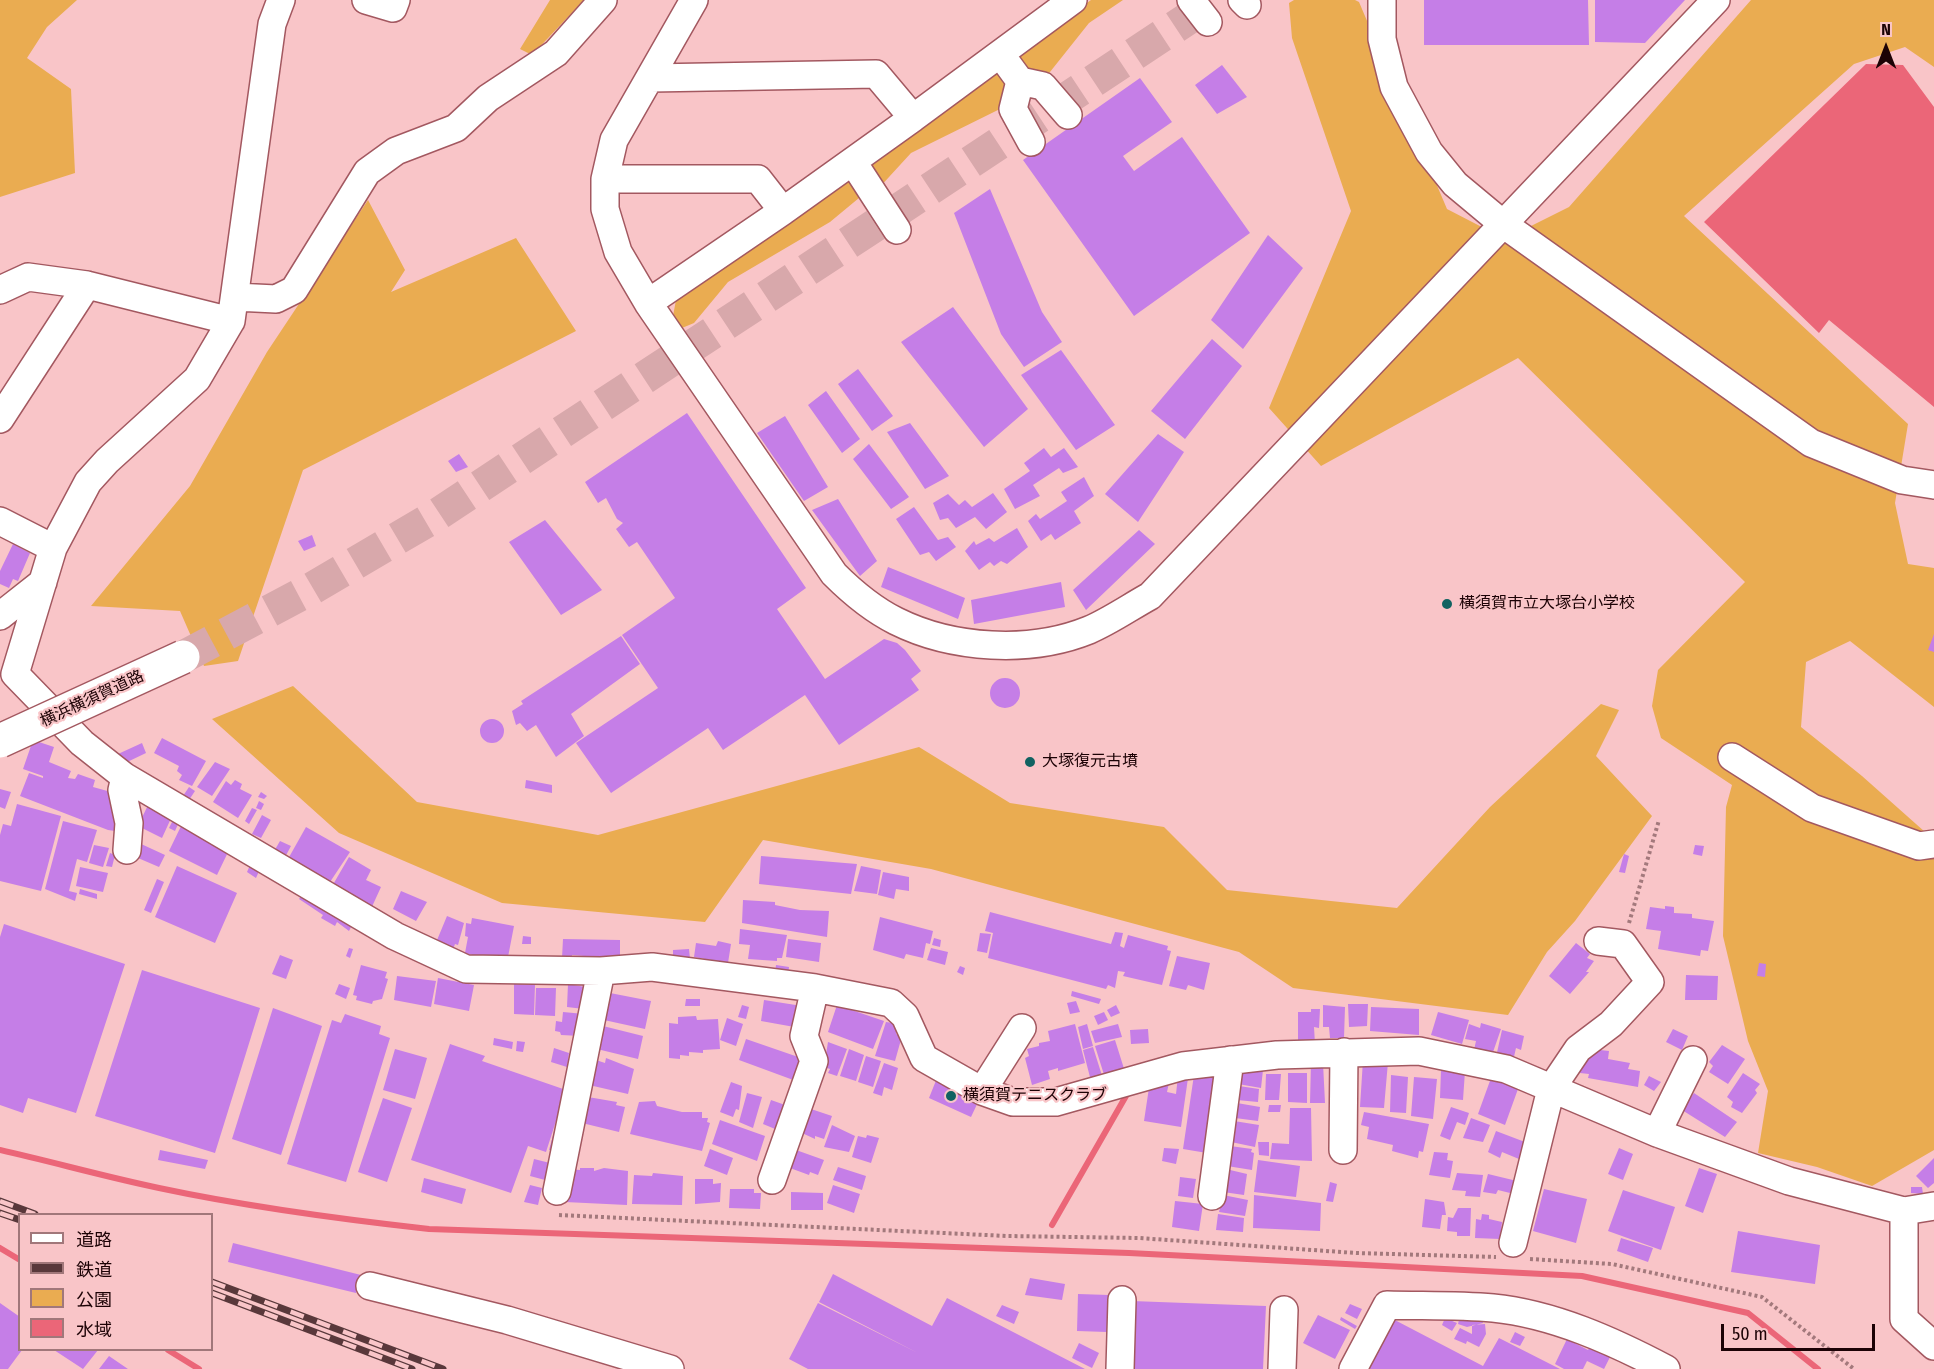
<!DOCTYPE html>
<meta charset="utf-8">
<style>
body{margin:0}
#map{position:relative;width:1934px;height:1369px;overflow:hidden;background:#f9c5c8;font-family:"Fira Sans Condensed","Noto Sans JP",sans-serif}
canvas{display:block}
.legend{position:absolute;left:18px;top:1213px;width:195px;height:138px;box-sizing:border-box;background:#f9c5c8;border:2px solid #a1777a;margin:0;padding:8px 10px;list-style:none;font-size:18px;color:#1c0205}
.legend li{display:flex;align-items:center;gap:12px;height:30px}
.legend b{width:30px;border:2px solid #a1777a}
.north{position:absolute;left:1856px;top:18px;width:60px;height:60px;-webkit-text-stroke:4px #f9c5c8;paint-order:stroke;rotate:0deg;font-size:16px;font-weight:700;line-height:24px;text-align:center;color:#1c0205}
.north::after{content:'';display:block;margin:auto;width:21px;height:27px;background:#1c0205;clip-path:polygon(50% 0,100% 100%,50% 72%,0 100%)}
.scale{position:absolute;left:1721px;top:1324px;width:154px;height:27px;box-sizing:border-box;border:3px solid #1c0205;border-top:0;padding-left:8px;font-size:18px;line-height:21px;white-space:nowrap;color:#1c0205;-webkit-text-stroke:4px #f9c5c8;paint-order:stroke}
</style>
<div id="map">
<canvas width="1934" height="1369"></canvas>
<ul class="legend">
<li><b style="height:8px;background:#fff"></b>道路</li>
<li><b style="height:8px;background:#59383b"></b>鉄道</li>
<li><b style="height:16px;background:#eaac51"></b>公園</li>
<li><b style="height:16px;background:#eb6678"></b>水域</li>
</ul>
<div class="north">N</div>
<div class="scale">50 m</div>
</div>
<script>
const ctx = document.querySelector('canvas').getContext('2d');
ctx.lineJoin = 'round';
function fillPath(path, color) { ctx.fillStyle = color; ctx.fill(path, 'evenodd'); }
function stroke(path, color, width, dash) { ctx.strokeStyle = color; ctx.lineWidth = width; ctx.lineCap = dash ? 'butt' : 'round'; ctx.setLineDash(dash || []); ctx.stroke(path); }
function write(font, color, halo, rows, align = 'center') {
  ctx.font = font + ' "Fira Sans Condensed","Noto Sans JP",sans-serif'; ctx.lineWidth = 4.5; ctx.setLineDash([]); ctx.textBaseline = 'middle'; ctx.strokeStyle = halo; ctx.fillStyle = color; for (const [text, x, y, turn = 0] of rows) {
    ctx.save(); ctx.translate(x, y); ctx.rotate((+turn || 0) * Math.PI / 180); ctx.textAlign = isNaN(turn) ? turn : align; if (halo) ctx.strokeText(text, 0, 0); ctx.fillText(text, 0, 0); ctx.restore();
  }
}
const green = new Path2D(`
 M0,0H77L47,27L27,58L71,89L75,173L0,197Z
 M550,0H584L532,55L520,49Z
 M1091,0H1123L1089,23L1046,77L1030,72L1015,55Z
 M1294,0H1355L1359,2L1447,209L1505,239L1569,207L1751,0H1934V67L1905,47L1854,64L1684,216L1908,424L1895,503L1908,564L1934,568V707L1850,641L1806,662L1801,727L1862,776L1934,840V1150L1872,1186L1817,1167L1758,1153L1768,1091L1748,1041L1723,936L1726,807L1732,785L1661,738L1652,706L1658,670L1745,582L1518,358L1321,466L1269,408L1351,211L1292,38L1289,3Z
 M995,71H1001L1008,81L1004,107L911,153L878,189L867,162Z
 M855,179L865,193L830,222L728,282L694,323L682,328L673,316L676,300L845,180Z
 M368,200L405,270L391,292L516,238L576,331L303,470L238,661L204,666L180,611L91,606L190,486L267,352Z
 M293,686L417,802L598,835L919,747L1010,803L1164,827L1227,890L1397,908L1490,807L1601,704L1619,710L1596,756L1652,816L1575,921L1547,952L1508,1015L1293,988L1239,952L931,869L763,840L705,922L502,903L339,833L212,719Z`);
const water = new Path2D(`
 M1866,64L1903,65L1934,107V407L1829,320L1819,333L1704,222Z`);
const stream = new Path2D(`
 M0,1150C53,1162 106,1177 159,1188C248,1207 339,1219 429,1229L1129,1253L1582,1276L1748,1313L1818,1369
 M1052,1225L1130,1089
 M0,1248L20,1260
 M168,1350L199,1369`);
const building = new Path2D(`
 M1424,0H1588L1589,45H1424Z
 M1595,0H1685L1645,43L1595,42Z
 M1222,65L1247,97L1217,114L1195,85Z
 M1140,78L1172,122L1123,156L1134,171L1182,137L1250,233L1134,316L1023,160Z
 M990,189L1042,312L1062,342L1024,367L1001,334L954,213Z
 M1268,235L1303,268L1243,349L1211,320Z
 M953,307L1028,409L984,447L901,342Z
 M1212,339L1242,366L1185,439L1151,411Z
 M1061,350L1115,425L1076,450L1021,375Z
 M858,369L893,416L872,431L838,384Z
 M826,391L860,439L842,453L808,405Z
 M687,413L806,588L777,609L825,679L884,639L897,643L905,650L921,671L911,679L919,690L839,745L805,695L723,750L708,728L611,793L576,743L658,688L622,635L675,598L637,542L629,547L616,529L623,523L617,519L606,498L598,503L585,482Z
 M785,416L828,487L804,501L757,433Z
 M910,423L949,476L925,489L887,432Z
 M1158,434L1184,452L1138,522L1105,494Z
 M869,444L909,497L891,509L853,459Z
 M1044,448L1051,457L1064,448L1078,467L1063,473L1059,468L1033,485L1040,496L1015,509L1004,489L1030,471L1024,463Z
 M459,454L468,467L456,472L448,461Z
 M1084,477L1094,496L1074,511L1081,523L1055,540L1051,534L1041,541L1028,521L1036,514L1040,519L1067,501L1061,492Z
 M993,493L1007,512L986,529L975,517L956,528L948,518L940,520L933,503L948,494L959,505L965,500L972,507Z
 M838,499L877,561L860,576L812,510Z
 M914,507L938,540L948,537L956,547L936,561L929,552L920,555L896,519Z
 M545,520L602,590L561,615L509,542Z
 M1017,528L1028,547L1007,564L1001,561L994,566L990,562L979,570L965,551L974,541L976,545L989,538L994,542Z
 M1139,530L1155,544L1086,610L1073,590Z
 M312,535L316,546L304,551L298,541Z
 M13,544L30,553L18,581L13,579L9,588L0,584V571Z
 M888,567L965,598L958,619L881,587Z
 M1061,582L1065,607L974,624L971,600Z
 M1934,634V652L1928,650Z
 M621,636L640,664L571,714L584,736L556,757L536,725L527,731L520,723L516,725L512,711L523,704L521,701Z
 M990 693a15 15 0 1 1 30 0a15 15 0 1 1-30 0Z
 M480 731a12 12 0 1 1 24 0a12 12 0 1 1-24 0Z
 M162,738L206,761L192,786L179,780L182,775L177,771L179,766L154,753Z
 M33,740L54,747L49,762L71,771L68,778L75,779L78,774L95,780L93,787L111,792L121,816L115,831L108,830L20,796L29,773L43,778V776L23,769Z
 M142,743L146,753L123,764L118,754Z
 M215,762L230,769L212,796L197,787Z
 M235,780L242,784L240,789L252,795L238,818L213,802L226,781L231,785Z
 M526,780L552,785V793L525,788Z
 M189,787L195,791L187,803L181,799Z
 M0,789L11,792L5,809L0,807Z
 M261,792L267,796L264,799L258,797Z
 M259,801L264,804L261,810L256,808Z
 M149,803L173,814L162,838L138,826Z
 M17,804L61,816L41,891L0,881V835L3,824L11,826Z
 M252,808L257,810L249,824L245,821Z
 M262,815L271,820L261,838L252,834Z
 M173,820L179,822L175,831L169,828Z
 M63,821L97,830L87,862L77,859L69,891L77,893L75,901L45,889Z
 M183,822L231,846L217,875L169,851Z
 M306,827L350,852L328,885L288,859Z
 M280,841L291,846L284,859L273,853Z
 M139,843L165,855L159,867L138,858Z
 M94,845L109,848L103,867L89,863Z
 M1695,845L1704,846L1702,856L1693,854Z
 M110,853L115,855L112,867L106,866Z
 M1624,854L1629,856L1625,873L1619,872Z
 M761,856L857,864L851,894L759,884Z
 M349,857L371,870L366,880L381,887L370,911L331,888Z
 M251,863L260,869L256,878L247,872Z
 M177,866L237,893L215,943L155,917Z
 M861,866L881,870L877,894L854,891Z
 M80,867L108,873L103,892L76,886Z
 M883,872L909,877V891L896,889L894,899L878,895Z
 M157,879L164,882L151,913L144,910Z
 M80,889L97,894V899L79,894Z
 M401,891L427,902L416,921L393,909Z
 M303,893L352,925L349,931L337,922L335,926L321,918L323,915L299,899Z
 M743,900L775,902V905L800,910L829,911L827,937L742,923Z
 M1665,906L1674,907V913L1692,914V918L1714,921L1708,951L1701,950L1700,956L1658,949L1661,931L1646,929L1650,907L1665,909Z
 M990,912L1111,944L1115,932L1123,933L1120,946L1124,948L1128,935L1168,946L1167,950L1171,951L1162,985L1123,976L1125,972L1118,971L1115,988L1108,985L1106,989L988,958L993,933L985,931Z
 M447,916L464,923L458,945L455,944L452,952L435,945Z
 M880,917L933,931L930,944L926,943L923,958L906,954L904,959L873,950Z
 M472,918L514,926L508,957L502,956L500,962L465,953L468,937L465,936L466,923L471,924Z
 M4,924L125,964L76,1113L28,1098L23,1113L0,1105V937Z
 M740,929L787,935L782,958H777V961L748,959L750,945L739,944Z
 M980,933L991,934L987,953L977,951Z
 M523,936L531,937V944H522Z
 M934,938L941,940L940,947L932,945Z
 M563,939L620,940V959H612V956L584,959V956L572,955V959L562,958Z
 M788,939L821,943L819,962L786,957Z
 M718,941L731,944L728,963L694,957L696,943L716,946Z
 M1576,943L1590,954L1587,958L1594,961L1586,972H1589L1570,994L1549,976Z
 M349,948L353,949L350,958L346,956Z
 M931,948L948,952L945,965L927,960Z
 M689,949L690,959L673,960V950Z
 M280,955L293,960L286,979L272,974Z
 M1177,956L1210,963L1204,990L1188,985L1186,990L1169,986Z
 M1759,963L1766,964L1765,977L1757,976Z
 M361,965L387,972L385,978L388,979L382,999L373,1001L372,1004L356,1000L357,996L353,995Z
 M776,965L789,967L788,976L775,973Z
 M960,966L965,968L963,975L957,972Z
 M142,970L260,1008L215,1153L95,1116Z
 M1686,975L1718,976L1717,1000H1685Z
 M397,976L436,981L431,1007L394,1000Z
 M438,978L474,985L469,1011L434,1004Z
 M339,984L350,988L346,999L335,994Z
 M514,984L535,985L534,1015L514,1014Z
 M568,984L585,987L584,1009L567,1007Z
 M536,988H556L555,1016L535,1015Z
 M1072,991L1101,999L1099,1004L1071,996Z
 M610,993L651,1001L645,1029L604,1020Z
 M686,999H700V1006H685Z
 M764,1000L802,1006L800,1028L761,1021Z
 M1076,1001L1080,1012L1070,1014L1067,1003Z
 M1348,1004H1368L1367,1026L1349,1027Z
 M742,1005L749,1007L746,1019L738,1017Z
 M837,1005L884,1021L873,1049L828,1032Z
 M1116,1005L1120,1013L1111,1017L1107,1010Z
 M1323,1005L1345,1007L1344,1038H1330L1329,1027H1323Z
 M1371,1007L1419,1009V1035L1370,1031Z
 M273,1008L322,1026L281,1155L232,1139Z
 M1311,1009H1320L1319,1028L1314,1027L1315,1044H1298V1012H1311Z
 M563,1012L584,1014L581,1036L561,1035L560,1032L555,1031L556,1021L562,1022Z
 M1104,1012L1108,1020L1098,1025L1094,1016Z
 M1438,1012L1469,1020L1462,1044L1431,1035Z
 M345,1014L381,1026L379,1034L390,1038L346,1182L287,1164L332,1020L341,1023Z
 M696,1016L697,1020L718,1019L720,1049L703,1050V1053L689,1052V1056L680,1055V1059L669,1058V1023L678,1024V1017Z
 M727,1018L743,1024L736,1046L720,1040Z
 M886,1022L899,1024L896,1034L902,1036L895,1061L875,1056Z
 M1481,1023L1501,1029L1492,1055L1474,1050L1476,1041L1465,1039L1469,1024L1480,1028Z
 M1075,1024L1085,1063L1058,1071V1068L1048,1071L1050,1079L1032,1085L1025,1058L1029,1056L1027,1049L1039,1046V1043L1050,1041L1048,1031Z
 M1087,1024L1093,1046L1083,1049L1078,1027Z
 M1118,1024L1122,1037L1095,1043L1091,1031Z
 M603,1026L643,1036L638,1059L597,1049Z
 M1148,1029L1149,1043L1131,1044L1130,1030Z
 M1673,1029L1688,1036L1682,1050L1666,1042Z
 M1502,1030L1524,1036L1521,1050L1516,1048L1513,1061L1496,1057Z
 M494,1038L513,1042L512,1049L493,1045Z
 M746,1039L804,1059L796,1081L739,1060Z
 M1115,1040L1126,1075L1106,1081L1095,1046Z
 M517,1041L525,1042L523,1052L516,1051Z
 M828,1042L847,1049L837,1076L828,1073L830,1069L824,1067Z
 M450,1044L485,1056L482,1061L566,1090L546,1152L528,1146L511,1193L411,1160Z
 M1722,1045L1745,1059L1728,1084L1709,1072L1713,1066L1709,1062Z
 M1093,1047L1104,1082L1092,1085L1083,1050Z
 M554,1048L569,1053L567,1067L551,1062Z
 M395,1049L427,1058L415,1099L383,1090Z
 M849,1049L864,1055L856,1081L840,1076Z
 M1600,1050L1609,1051L1608,1059L1630,1063L1628,1069L1640,1071L1638,1087L1588,1078L1589,1074L1580,1073L1583,1054Z
 M866,1056L881,1061L873,1087L858,1082Z
 M606,1058L634,1069L628,1094L589,1085L596,1060L605,1063Z
 M1363,1060L1388,1062L1384,1108L1360,1107Z
 M1311,1062L1323,1063L1325,1103H1310Z
 M884,1063L898,1068L892,1090L884,1087L882,1096L873,1093Z
 M1243,1068L1263,1070L1261,1088L1238,1084Z
 M1208,1070L1219,1073L1207,1153L1183,1149L1194,1075L1206,1077Z
 M1441,1070L1465,1071L1463,1100L1440,1098Z
 M1288,1073H1307V1103L1288,1102Z
 M1743,1073L1760,1084L1755,1090L1757,1093L1742,1113L1731,1107L1733,1102L1727,1097Z
 M1266,1074H1281L1279,1100H1265Z
 M1391,1075L1408,1077L1406,1113L1390,1112Z
 M1178,1076L1188,1078L1181,1127L1144,1121L1150,1081L1170,1078L1167,1092L1176,1094Z
 M1649,1076L1661,1082L1654,1091L1644,1085Z
 M1414,1077L1437,1079L1433,1119L1411,1116Z
 M937,1078L980,1098L971,1117L929,1098Z
 M1491,1078L1518,1089L1505,1125L1478,1114Z
 M731,1082L742,1086L739,1110L736,1109L733,1117L720,1112Z
 M1239,1086L1259,1089L1258,1102L1237,1100Z
 M747,1093L762,1097L753,1128L739,1122Z
 M1694,1093L1737,1122L1725,1137L1682,1110Z
 M588,1097L617,1102L616,1105L625,1107L619,1132L582,1123Z
 M383,1098L412,1108L387,1182L358,1172Z
 M771,1100L788,1106L780,1131L763,1124Z
 M655,1101L657,1106L682,1112H702V1118H708L707,1122L710,1123L702,1151L630,1134L639,1102Z
 M1237,1103L1260,1107L1258,1121L1235,1118Z
 M1269,1105H1281L1280,1112H1268Z
 M1451,1107L1469,1113L1465,1125L1457,1122L1450,1140L1440,1136Z
 M1290,1108H1311L1312,1161L1270,1159L1272,1143L1289,1144Z
 M811,1109L832,1116L824,1139L815,1136V1139L802,1133Z
 M1364,1112L1429,1124L1423,1152L1419,1151L1418,1158L1392,1151L1393,1145L1367,1139L1369,1127L1361,1125Z
 M558,1117L555,1150H549Z
 M1471,1118L1490,1125L1483,1142L1463,1138Z
 M720,1120L765,1136L757,1161L712,1144Z
 M1234,1121L1259,1125L1255,1147L1231,1142Z
 M832,1125L855,1136L849,1152L824,1147Z
 M1496,1131L1525,1142L1519,1159L1502,1152L1500,1158L1488,1152Z
 M867,1135L879,1138L871,1163L852,1157L858,1136L866,1138Z
 M1258,1142H1269V1156L1259,1155Z
 M1230,1146L1252,1149L1251,1152L1254,1153L1252,1170L1227,1166Z
 M1164,1148L1179,1149L1176,1164L1162,1161Z
 M1619,1148L1633,1154L1623,1180L1608,1174Z
 M710,1149L733,1158L727,1175L704,1166Z
 M160,1150L208,1160L205,1169L158,1160Z
 M796,1150L824,1160L818,1175L810,1172L809,1175L790,1168Z
 M1434,1152L1448,1153L1447,1160L1453,1161L1450,1178L1429,1175Z
 M1934,1158V1183L1928,1188L1916,1176Z
 M534,1159L550,1163L545,1180L530,1176Z
 M1258,1160L1300,1166L1296,1197L1254,1192Z
 M838,1167L866,1176L862,1190L833,1180Z
 M580,1168H594V1171L604,1168L628,1171L627,1205L565,1202L567,1169L580,1170Z
 M1699,1168L1717,1174L1703,1213L1685,1206Z
 M1226,1169L1247,1174L1244,1195L1223,1192Z
 M653,1173L683,1176L682,1205L632,1204L634,1175L652,1176Z
 M1457,1173L1483,1175L1480,1197L1465,1196L1466,1191L1452,1190Z
 M1488,1174L1517,1181L1514,1194L1498,1190L1496,1194L1483,1192Z
 M1180,1177L1196,1179L1193,1198L1178,1196Z
 M424,1178L466,1189L462,1204L421,1192Z
 M695,1179H713V1184L721,1183L720,1202L695,1204Z
 M1330,1182L1337,1184L1333,1202L1326,1201Z
 M530,1185L542,1188L538,1205L524,1202Z
 M833,1185L860,1194L854,1213L827,1203Z
 M1911,1187H1922L1923,1194L1911,1193Z
 M730,1189H754V1193H761L760,1209L729,1208Z
 M1544,1189L1587,1199L1576,1243L1533,1231Z
 M1623,1190L1675,1207L1661,1250L1608,1231Z
 M791,1192L823,1193V1210H791Z
 M1223,1195L1248,1200L1245,1216L1219,1212Z
 M1254,1195L1321,1203L1320,1231L1253,1228Z
 M1425,1199L1444,1202L1446,1215H1442L1440,1229L1422,1227Z
 M1175,1201L1203,1204L1199,1231L1172,1227Z
 M1458,1208H1471L1470,1236H1457V1232L1447,1231L1448,1217L1453,1218Z
 M1218,1214L1244,1218L1243,1232L1216,1230Z
 M1482,1214L1489,1215V1219L1502,1222L1500,1239L1475,1238L1476,1219L1481,1220Z
 M1738,1231L1820,1245L1815,1284L1731,1272Z
 M1621,1238L1653,1248L1648,1262L1617,1251Z
 M233,1243L361,1275L356,1293L228,1262Z
 M833,1274L932,1326L947,1298L1085,1369H808L789,1359L818,1303L918,1353L819,1302Z
 M1030,1278L1065,1284L1062,1300L1025,1295Z
 M1078,1294L1109,1295L1107,1332L1077,1331Z
 M1132,1301L1266,1306L1263,1369H1129Z
 M0,1303L20,1317V1350H22L8,1369H0Z
 M1350,1304L1362,1309L1357,1319L1345,1313Z
 M1002,1305L1019,1312L1014,1324L996,1316Z
 M1318,1315L1350,1330L1335,1359L1303,1343Z
 M1460,1316L1482,1317L1483,1323L1467,1327L1458,1324Z
 M1341,1317L1357,1326L1355,1329L1340,1320Z
 M1389,1317L1483,1366L1499,1338L1560,1369H1362Z
 M1445,1318L1457,1323L1452,1331L1442,1325Z
 M1485,1324L1486,1334L1479,1347L1467,1341L1466,1344L1454,1339L1460,1328L1472,1334V1325Z
 M1515,1332L1525,1337L1520,1346L1510,1342Z
 M1567,1339L1588,1350L1590,1346L1611,1355L1604,1369L1587,1361L1583,1369H1564L1555,1364Z
 M1079,1343L1099,1353L1092,1368L1072,1358Z
 M54,1350H98L83,1369Z
 M109,1356L128,1369H99Z`);
const highwayTunnel = new Path2D(`
 M183,657L311,589L432,518L1216,0`);
const path = new Path2D(`
 M1629,923L1659,820
 M559,1215L1007,1236L1139,1238L1356,1253L1496,1257
 M1530,1259L1612,1264L1762,1297L1854,1369`);
const minor = new Path2D(`
 M281,0L272,24L231,321L197,379L107,461L88,482L53,548L15,674L82,743L125,777L395,936L466,969L601,971L652,967L815,988L891,1003L905,1016L924,1058L982,1091L1013,1102H1056L1183,1066L1277,1055L1419,1051L1506,1069L1657,1133L1789,1181L1904,1211L1934,1206
 M366,0L393,8L396,0
 M694,0L614,140L605,179V209L618,252L648,303L834,574C852,592 872,609 896,621C952,649 1030,654 1089,630C1110,621 1130,607 1150,596L1716,0
 M1191,0L1208,22
 M1242,0L1247,5
 M1382,0V39L1394,87L1429,152L1455,184L1503,224L1811,443L1902,480L1934,485
 M1001,55L1020,81L1013,109L1031,142
 M651,78L876,74L913,118L1073,0
 M1020,81L1043,86L1068,115
 M853,162L897,230
 M605,179H758L783,211L913,118
 M0,290L28,277L87,285L231,321
 M235,297L276,299L294,290L367,172L396,151L456,128L488,98L556,53L603,0
 M648,303L783,211
 M0,419L87,285
 M0,521L53,548
 M0,616L43,582
 M1732,757L1812,808L1919,846L1934,844
 M125,777L122,790L129,823L127,850
 M982,1091L1022,1028
 M1657,1133L1693,1060
 M1343,1150L1344,1052
 M772,1180L814,1061L804,1036L815,988
 M557,1191L601,971
 M1212,1196L1230,1060
 M1904,1211V1319L1934,1346
 M1513,1243L1551,1089L1578,1049L1611,1024L1650,982L1623,944L1598,941
 M370,1286L507,1320L670,1369
 M1120,1369L1122,1300
 M1282,1369L1284,1310
 M1353,1369L1387,1305C1422,1306 1458,1305 1493,1308C1553,1314 1613,1341 1666,1369`);
const rail = new Path2D(`
 M0,1201L35,1214
 M0,1213L20,1220
 M212,1282L443,1369
 M212,1293L412,1369`);
const highwayBridge = new Path2D(`
 M0,741L183,657`);
const markers = [
 [1447,604,6,"#116261"],
 [1030,762,6,"#116261"],
 [951,1096,6,"#116261"]
];
const poiNames = [
 ["横須賀市立大塚台小学校",1459,604],
 ["大塚復元古墳",1042,762],
 ["横須賀テニスクラブ",963,1096]
];
const streetNames = [
 ["横浜横須賀道路",92,699,-25]
];
fillPath(green, '#eaac51');
fillPath(water, '#eb6678');
stroke(stream, '#eb6678', 6);
fillPath(building, '#c57ee7');
stroke(highwayTunnel, '#d8a8ab', 33, [33, 16]);
stroke(minor, '#a35860', 30);
stroke(path, '#a3797c', 4, [3, 3]);
stroke(minor, '#fff', 27);
stroke(rail, '#59383b', 7);
stroke(rail, '#f9c5c8', 4.5, [14]);
stroke(highwayBridge, '#a35860', 36, []);
stroke(highwayBridge, '#fff', 33);
for (const [x, y, r, color] of markers) { const dot = new Path2D(); dot.arc(x, y, r, 0, 2 * Math.PI); ctx.fillStyle = color; ctx.fill(dot); stroke(dot, '#f9c5c8', 2); }
write('16px', '#1c0205', '#f9c5c8', poiNames, 'left');
write('16px', '#1c0205', '#f9c5c8', streetNames);
</script>
